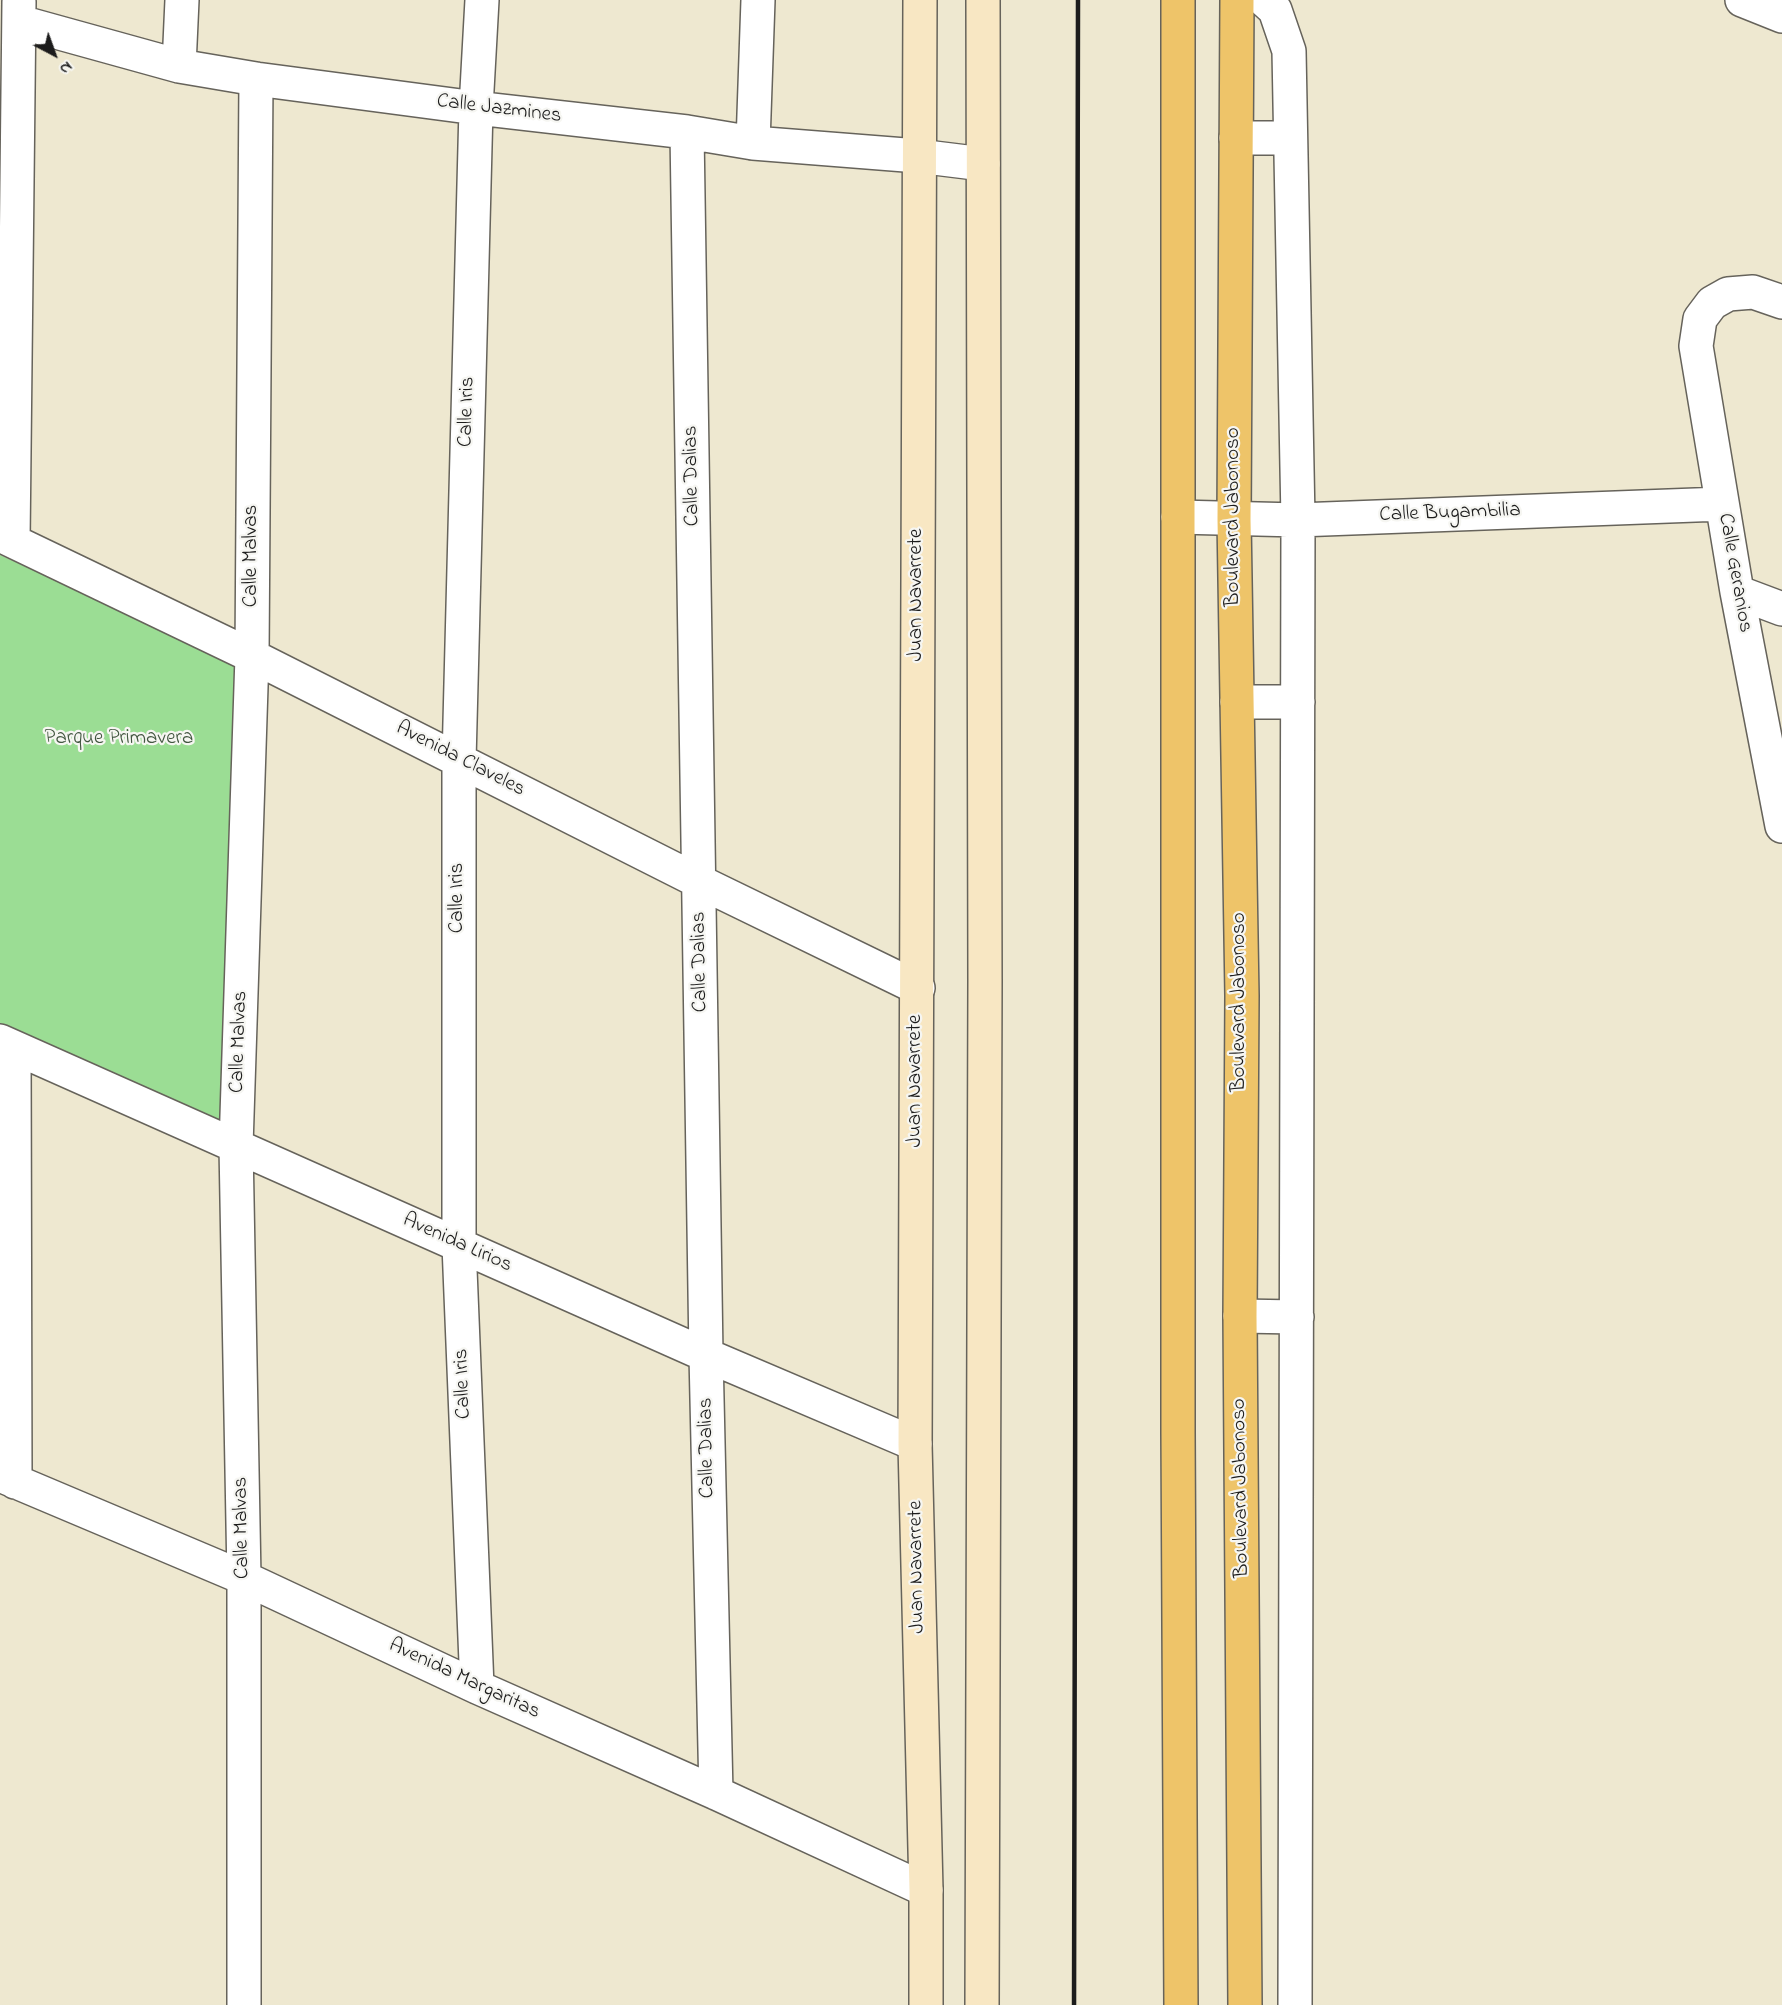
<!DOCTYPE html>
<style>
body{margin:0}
#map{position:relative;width:1782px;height:2005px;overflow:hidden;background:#eee8d0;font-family:"Indie Flower",sans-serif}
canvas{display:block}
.north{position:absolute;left:24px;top:24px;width:60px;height:60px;-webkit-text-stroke:4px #f6f6f2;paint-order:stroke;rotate:139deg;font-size:16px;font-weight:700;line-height:24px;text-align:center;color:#1c1c1c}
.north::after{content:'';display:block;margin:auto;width:21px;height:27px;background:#1c1c1c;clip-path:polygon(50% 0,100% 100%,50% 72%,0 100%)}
</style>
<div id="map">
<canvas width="1782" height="2005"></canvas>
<div class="north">N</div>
</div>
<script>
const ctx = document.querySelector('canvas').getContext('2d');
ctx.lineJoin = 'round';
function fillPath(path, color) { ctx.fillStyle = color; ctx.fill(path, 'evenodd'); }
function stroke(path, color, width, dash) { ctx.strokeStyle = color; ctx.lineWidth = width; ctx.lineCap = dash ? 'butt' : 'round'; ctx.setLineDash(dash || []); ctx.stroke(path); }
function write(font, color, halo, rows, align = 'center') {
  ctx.font = font + ' "Indie Flower",sans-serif'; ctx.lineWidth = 4.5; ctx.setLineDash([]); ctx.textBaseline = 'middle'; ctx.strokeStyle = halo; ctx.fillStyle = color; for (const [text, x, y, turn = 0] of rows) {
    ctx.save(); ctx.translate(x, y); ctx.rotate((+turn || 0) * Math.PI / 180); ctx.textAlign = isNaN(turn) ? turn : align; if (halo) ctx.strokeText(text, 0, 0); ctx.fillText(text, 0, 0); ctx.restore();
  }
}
const green = new Path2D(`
 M0,555L242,664L225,1125L0,1025Z`);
const street = new Path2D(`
 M1264,0L1275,10L1289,51L1298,520L1295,2005
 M1742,0L1782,16
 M20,22L179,66L256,79L476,108L687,132L753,143L918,156L983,164
 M179,66L182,0
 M687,132L706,1355L716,1793
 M1236,138H1290
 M753,143L758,0
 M1782,302L1753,292L1728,294L1712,303L1700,319L1696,346L1737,592L1782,826
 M1178,517L1298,520L1722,504
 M0,535L252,656L700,882L918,988
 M13,541L19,2
 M1737,592L1782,609
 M1237,702H1298
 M0,1041L706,1355L915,1444
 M14,1048L15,1482
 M1240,1316L1297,1317
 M0,1475L244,1578L477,1687L716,1793L926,1890
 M477,1687L459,1245V760L476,108L482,0
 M244,2005V1578L236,1146L252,656L256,79`);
const secondary = new Path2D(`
 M920,0L915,1444L926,1890V2005
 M982,2005L985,979L983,0`);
const primary = new Path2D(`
 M1178,0V1432L1181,2005
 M1237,0L1234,519L1242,996L1240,1316L1245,2005`);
const rail = new Path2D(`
 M1074,2005L1078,0`);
const streetNames = [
 ["Calle Jazmines",499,110,7],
 ["Calle Iris",468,412,-88],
 ["Calle Dalias",693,476,-91],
 ["Calle Bugambilia",1450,514,-2],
 ["Boulevard Jabonoso",1235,517,-90],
 ["Calle Malvas",253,556,-90],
 ["Calle Geranios",1734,573,80],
 ["Juan Navarrete",918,595,-90],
 ["Avenida Claveles",460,760,27],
 ["Calle Iris",459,898,-90],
 ["Calle Dalias",701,962,-91],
 ["Boulevard Jabonoso",1241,1002,-90],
 ["Calle Malvas",240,1042,-88],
 ["Juan Navarrete",917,1081,-90],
 ["Avenida Lirios",457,1244,24],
 ["Calle Iris",464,1384,-92],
 ["Calle Dalias",708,1448,-91],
 ["Boulevard Jabonoso",1242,1488,-91],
 ["Calle Malvas",243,1528,-91],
 ["Juan Navarrete",918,1567,-91],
 ["Avenida Margaritas",464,1680,25]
];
const parkNames = [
 ["Parque Primavera",119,740]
];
fillPath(green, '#9bdd94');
stroke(street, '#66635b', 36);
stroke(secondary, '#66635b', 36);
stroke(primary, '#66635b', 36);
stroke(street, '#fff', 33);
stroke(secondary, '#f8e7c3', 33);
stroke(primary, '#eec469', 33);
stroke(rail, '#1c1c1c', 4.5);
write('21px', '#1c1c1c', '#f6f6f2', streetNames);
write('21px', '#425640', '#f6f6f2', parkNames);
</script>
